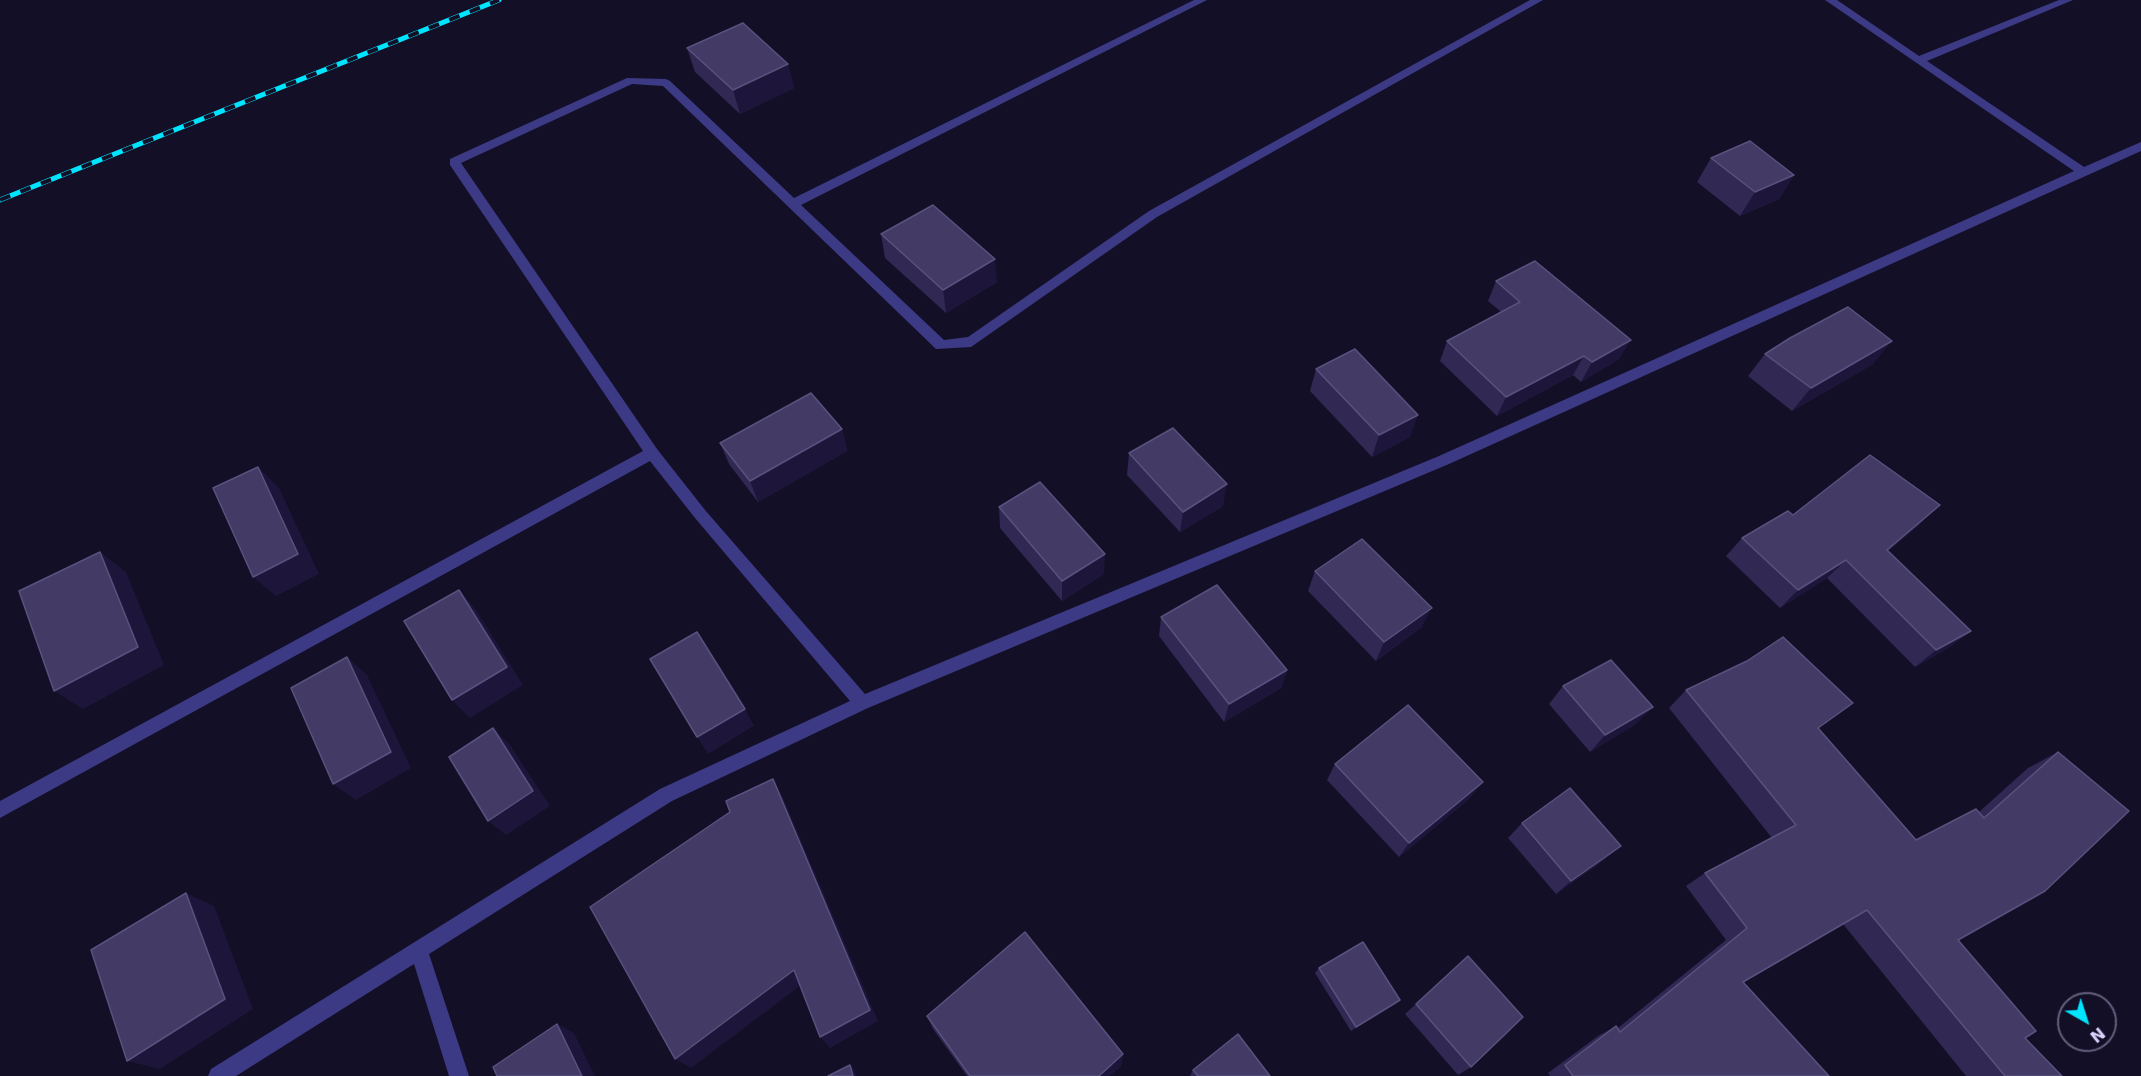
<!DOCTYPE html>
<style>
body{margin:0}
#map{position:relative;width:2141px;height:1076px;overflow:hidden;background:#130f26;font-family:"DejaVu Sans",sans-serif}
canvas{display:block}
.north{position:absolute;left:2057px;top:992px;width:60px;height:60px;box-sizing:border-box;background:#130f26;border:2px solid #625e7d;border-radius:50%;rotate:141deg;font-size:16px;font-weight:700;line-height:24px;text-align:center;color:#d9d4ff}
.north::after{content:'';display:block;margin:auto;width:21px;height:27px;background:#00e5ff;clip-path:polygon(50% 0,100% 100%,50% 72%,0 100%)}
</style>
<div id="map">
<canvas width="2141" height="1076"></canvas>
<div class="north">N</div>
</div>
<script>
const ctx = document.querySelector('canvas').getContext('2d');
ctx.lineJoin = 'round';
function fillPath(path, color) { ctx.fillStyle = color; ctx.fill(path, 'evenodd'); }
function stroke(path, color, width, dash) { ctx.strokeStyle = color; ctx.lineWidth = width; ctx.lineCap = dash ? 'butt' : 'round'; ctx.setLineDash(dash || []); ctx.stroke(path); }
const street = new Path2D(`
 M1194,0H1207L801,205L944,340L968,337L1149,211L1530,0H1543L1157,217L971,347L936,349L663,86L632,84L461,163L657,449L705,510L865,694L1439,456L2074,171L1825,0H1837L1919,56L2059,0H2073L1927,61L2084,167L2141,142V151L1449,464L868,708L672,801L429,954L469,1076H449L414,964L236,1076H208L211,1069L660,789L850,701L695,518L650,461L0,818V801L643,451L450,165V159L627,78L666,79L670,81L794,198Z`);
const rail = new Path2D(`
 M0,200L499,0`);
const wall = new Path2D(`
 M687,48L788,64L794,88L740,114L695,72Z
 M1711,158L1794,175L1779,199L1740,216L1697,182Z
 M881,234L997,282L946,313L885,258Z
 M1496,281L1619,359L1581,382L1573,375L1497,416L1440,361L1447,341L1501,312L1488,301Z
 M1765,354L1873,364L1792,411L1748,376Z
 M1316,369L1410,437L1372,457L1310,391Z
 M842,429L847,451L758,502L729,464L720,443Z
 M1129,453L1223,506L1180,532L1127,475Z
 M999,507L1104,574L1062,601L1000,528Z
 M1793,515L1920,524L1888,551L1971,631L1948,648L1915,667L1827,578L1780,608L1726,556L1742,538Z
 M1315,571L1422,627L1376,661L1308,591Z
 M1161,617L1287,670L1281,688L1224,722L1159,636Z
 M1563,686L1636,724L1590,752L1549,704Z
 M1686,690L1830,720L1818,728L1916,840L1979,812L2028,768L2058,752L1958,940L2025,1038L2062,1076H1966L1843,924L1743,982L1829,1076H1550L1548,1073L1598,1036L1616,1026L1618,1028L1726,940L1686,886L1705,873L1772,838L1669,708Z
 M1335,764L1471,797L1399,857L1327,780Z
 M1522,823L1604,860L1556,894L1508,838Z
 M1468,956L1471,1067L1458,1075L1405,1014Z
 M1319,968L1400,1000L1394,1005L1351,1031L1315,973Z
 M927,1016L1123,1054L1121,1066L1109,1076H967L933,1029Z
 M1193,1070L1270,1076H1190Z`);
const shadedWall = new Path2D(`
 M788,64L794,88L740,114L733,90Z
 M1794,175L1779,199L1740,216L1755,192Z
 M995,259L997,282L946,313L943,290Z
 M1631,340L1619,359L1581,382L1592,362Z
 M1892,341L1873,364L1792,411L1811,388Z
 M1584,356L1573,375L1497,416L1506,397Z
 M1418,415L1410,437L1372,457L1379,435Z
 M842,429L847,451L758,502L750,481Z
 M258,467L279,488L319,574L276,596L253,577Z
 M1227,484L1223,506L1180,532L1183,512Z
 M1940,505L1920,524L1867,568L1887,550Z
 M100,552L126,572L164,665L83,709L54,691Z
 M1105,554L1104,574L1062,601V581Z
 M1846,560L1827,578L1780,608L1798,590Z
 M459,590L476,610L523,685L470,718L452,700Z
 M1432,608L1422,627L1376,661L1384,642Z
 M1971,631L1948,648L1915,667L1936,650Z
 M347,657L367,675L411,768L356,800L333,784Z
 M1287,670L1281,688L1224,722L1229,704Z
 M1653,707L1636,724L1590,752L1605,735Z
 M745,709L754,726L708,754L697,737Z
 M493,728L510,745L550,806L506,835L488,821Z
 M773,779L783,798L878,1021L830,1048L820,1037Z
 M1483,782L1471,797L1399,857L1409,843Z
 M1621,846L1604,860L1556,894L1571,881Z
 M186,893L214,906L253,1009L160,1069L127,1061Z
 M794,970L804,983L691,1068L675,1059Z
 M1400,1000L1394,1005L1351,1031L1356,1027Z
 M557,1024L574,1033L595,1076H582Z
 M1123,1054L1121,1066L1109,1076H1099Z
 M850,1065L854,1069L856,1076H853Z`);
const building = new Path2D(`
 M743,23L788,64L733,90L687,48Z
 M1750,141L1794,175L1755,192L1711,158Z
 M933,205L995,259L943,290L881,234Z
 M1535,261L1631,340L1592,362L1584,356L1506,397L1447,341L1520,302L1496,281Z
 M1848,307L1892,341L1811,388L1765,354L1790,338Z
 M1355,349L1418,415L1379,435L1316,369Z
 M811,393L842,429L750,481L720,443Z
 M1173,428L1227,484L1183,512L1129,453Z
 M1870,455L1940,505L1887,550L1971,631L1936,650L1846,560L1798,590L1742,538L1788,511L1793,515Z
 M258,467L298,554L253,577L213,488Z
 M1040,482L1105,554L1062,581L999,507Z
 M1362,539L1432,608L1384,642L1315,571Z
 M100,552L138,647L54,691L19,591Z
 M1217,585L1287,670L1229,704L1161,617Z
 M459,590L507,667L452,700L404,621Z
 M697,632L745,709L697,737L650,659Z
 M1783,637L1853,703L1818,728L1916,840L1976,809L1984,818L2058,752L2129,811L2045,891L1958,940L2036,1031L2025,1038L2062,1076H2005L1867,910L1743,982L1829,1076H1573L1565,1065L1616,1026L1620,1032L1747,928L1705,873L1796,825L1686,690L1747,661Z
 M347,657L391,752L333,784L291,688Z
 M1611,660L1653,707L1605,735L1563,686Z
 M1408,705L1483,782L1409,843L1335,764Z
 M493,728L533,791L488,821L449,757Z
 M773,779L870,1010L820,1037L794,970L675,1059L590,907L730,812L726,801Z
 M1570,788L1621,846L1571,881L1522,823Z
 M186,893L225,999L127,1061L91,950Z
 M1025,932L1123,1054L1099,1076H970L927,1016Z
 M1363,942L1400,1000L1356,1027L1319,968Z
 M1468,956L1523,1017L1471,1067L1416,1004Z
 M557,1024L582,1076H497L493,1067Z
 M1238,1034L1270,1076H1198L1193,1070Z
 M850,1065L853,1076H828Z`);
fillPath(street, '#3d3a85');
stroke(rail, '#00e5ff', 5);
stroke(rail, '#130f26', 4, [11]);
fillPath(wall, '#312854');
fillPath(shadedWall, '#1d163a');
fillPath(building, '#433a66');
stroke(building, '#5a527e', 1.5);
</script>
